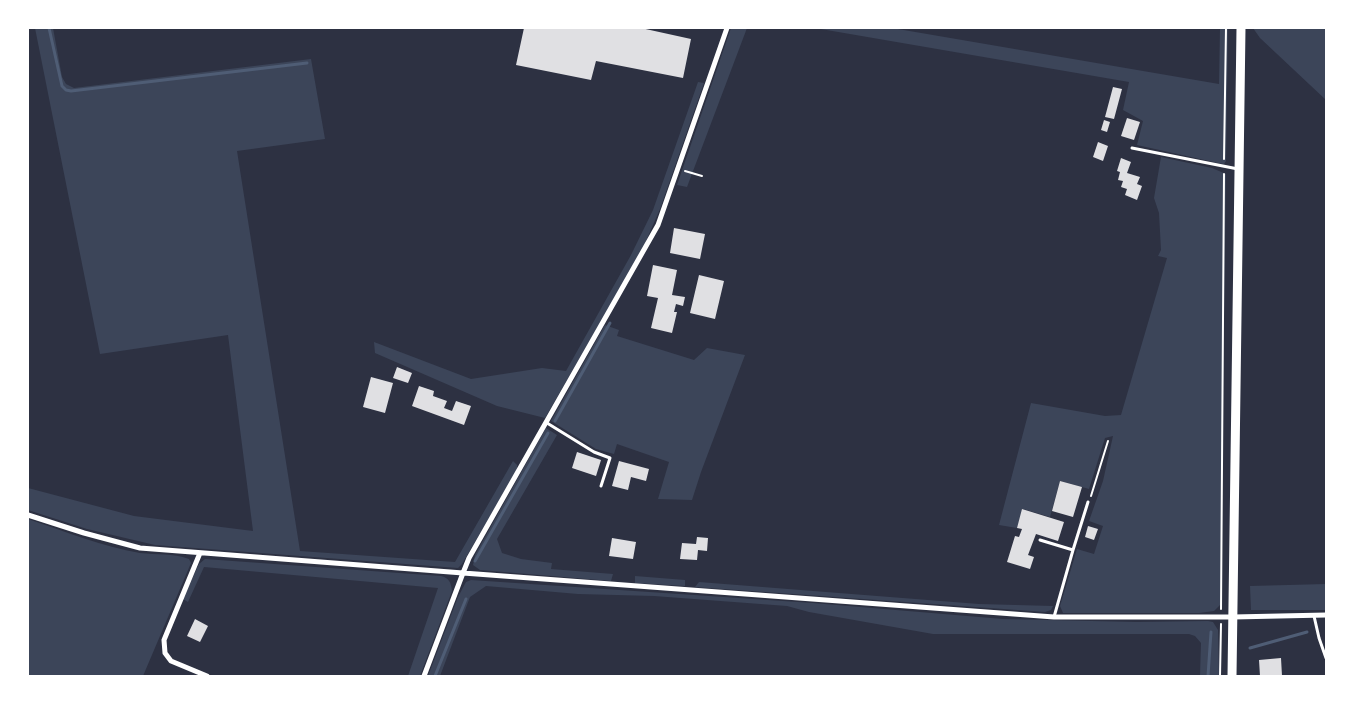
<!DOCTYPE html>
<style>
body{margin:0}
#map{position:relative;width:1354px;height:704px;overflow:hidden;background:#2d3142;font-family:Poppins,sans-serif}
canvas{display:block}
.frame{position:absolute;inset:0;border:29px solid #fff;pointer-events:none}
</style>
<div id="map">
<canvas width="1354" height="704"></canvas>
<div class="frame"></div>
</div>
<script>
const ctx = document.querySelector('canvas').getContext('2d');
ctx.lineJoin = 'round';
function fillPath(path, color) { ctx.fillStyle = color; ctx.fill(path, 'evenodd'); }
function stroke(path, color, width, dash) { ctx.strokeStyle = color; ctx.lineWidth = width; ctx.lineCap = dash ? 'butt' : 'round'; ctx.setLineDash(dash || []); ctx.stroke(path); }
const green = new Path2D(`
 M35,28H53L62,77L66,84L74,88L311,59L325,139L237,151L300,551L455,562L513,461L517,465V470L462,564L458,568L155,545L87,529L28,510V488L134,516L253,531L228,335L100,354Z
 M731,28H747L687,187L677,185Z
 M815,28H892L1219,84L1220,28H1228L1226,161L1224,164L1218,163L1137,145L1143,121L1123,110L1129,82Z
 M1253,28H1326V100L1260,38Z
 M698,82L704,83L660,209L642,250L545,418L497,406L375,353L374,342L471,379L542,368L566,371L631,255L653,210Z
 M1161,157L1212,168L1226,174L1220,605L1214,611L1199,613H1063L1060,606L1077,549L1094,554L1103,526L1089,521L1103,481L1113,436L1105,438L1089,489L1060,481L1050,517L1023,509L1017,528L999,525L1031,403L1105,416L1121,415L1167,258L1158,256L1161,250L1159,213L1154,198Z
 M605,325L619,330L617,336L694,360L707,348L745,355L701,472L692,500L658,499L669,462L617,444L614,454L596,449L551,421Z
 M546,428L557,435L497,539L502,553L521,559L552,563L551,569L613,574L611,581L480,570L473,565L475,555Z
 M28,519C64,531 103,547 140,553C156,555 173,553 189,559L191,563L143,676H28Z
 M205,559L441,576C449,578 451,582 452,591L420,676H408L438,588L204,567L188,602L183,599L199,564Z
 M635,576L685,580V586L635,583Z
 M471,580L813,603L1003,619L1136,622L1208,621L1213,622L1218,630L1219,676H1200L1201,643L1195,636L1189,634H933L809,612L787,606L654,596L578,594L486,586L470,597L440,676H428L458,597L466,582Z
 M699,582L979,604L1053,606L1051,610L1045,612L695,587Z
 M1326,584V610H1251L1250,586Z`);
const stream = new Path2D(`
 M49,28L62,86L66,90L71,91L307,63
 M555,421L610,323
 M475,561L548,433
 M1250,648L1307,632
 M435,676L466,599
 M1208,676L1211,632`);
const building = new Path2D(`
 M524,28H641L691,39L683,78L596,61L591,80L516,65Z
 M1113,87L1122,89L1114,119L1105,117Z
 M1127,118L1140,122L1134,140L1121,136Z
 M1104,120L1110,122L1107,132L1101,130Z
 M1098,142L1108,146L1103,161L1093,157Z
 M1121,158L1131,162L1127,173L1140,177L1137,184L1142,186L1137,200L1125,195L1127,189L1121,187L1123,181L1118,180L1120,172L1117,171Z
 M674,228L705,234L700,259L670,253Z
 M653,265L677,270L672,295L685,297L683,306L676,304L674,312H677L672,333L651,328L658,298L647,296Z
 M699,275L724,281L715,319L690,313Z
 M397,367L412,373L408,383L393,378Z
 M371,377L393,383L385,413L363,407Z
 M419,386L434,391L433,396L447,401L444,408L452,411L456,401L471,406L464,425L412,406Z
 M577,452L601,460L596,476L572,468Z
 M619,461L649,469L646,481L631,477L628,490L612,486Z
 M1060,481L1082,487L1073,517L1052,511Z
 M1022,509L1064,522L1058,541L1036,534L1028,555L1034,557L1030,569L1007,562L1015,536L1019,537L1022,529L1017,528Z
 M1088,526L1098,529L1094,540L1085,537Z
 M697,537L708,538L707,551L698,550L697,560L680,559L682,543L696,544Z
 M612,538L636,542L633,559L609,556Z
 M195,619L208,626L200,642L187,636Z
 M1281,658L1282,676H1260L1259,660Z`);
const path = new Path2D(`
 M1224,159L1226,28
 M685,171L702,176
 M1091,496L1108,441
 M1221,609L1224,174
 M1220,676L1221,624`);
const service = new Path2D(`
 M1132,148L1238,169
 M547,423L594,452L610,458L601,486
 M1040,540L1073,550L1054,617
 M1073,550L1088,502
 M1314,616L1319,638L1326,658`);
const minor = new Path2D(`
 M727,28L658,225L469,558L463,573L1054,617H1233L1326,615
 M28,515L84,533L140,548L463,573L424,676
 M200,553L164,640L165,653L171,661L207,676`);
const primary = new Path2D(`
 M1232,676L1241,28`);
fillPath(green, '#3c4559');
stroke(stream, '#4f5d75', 3);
fillPath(building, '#e0e0e3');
stroke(path, '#fff', 2);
stroke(service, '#fff', 3);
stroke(minor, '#fff', 5);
stroke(primary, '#fff', 9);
</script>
